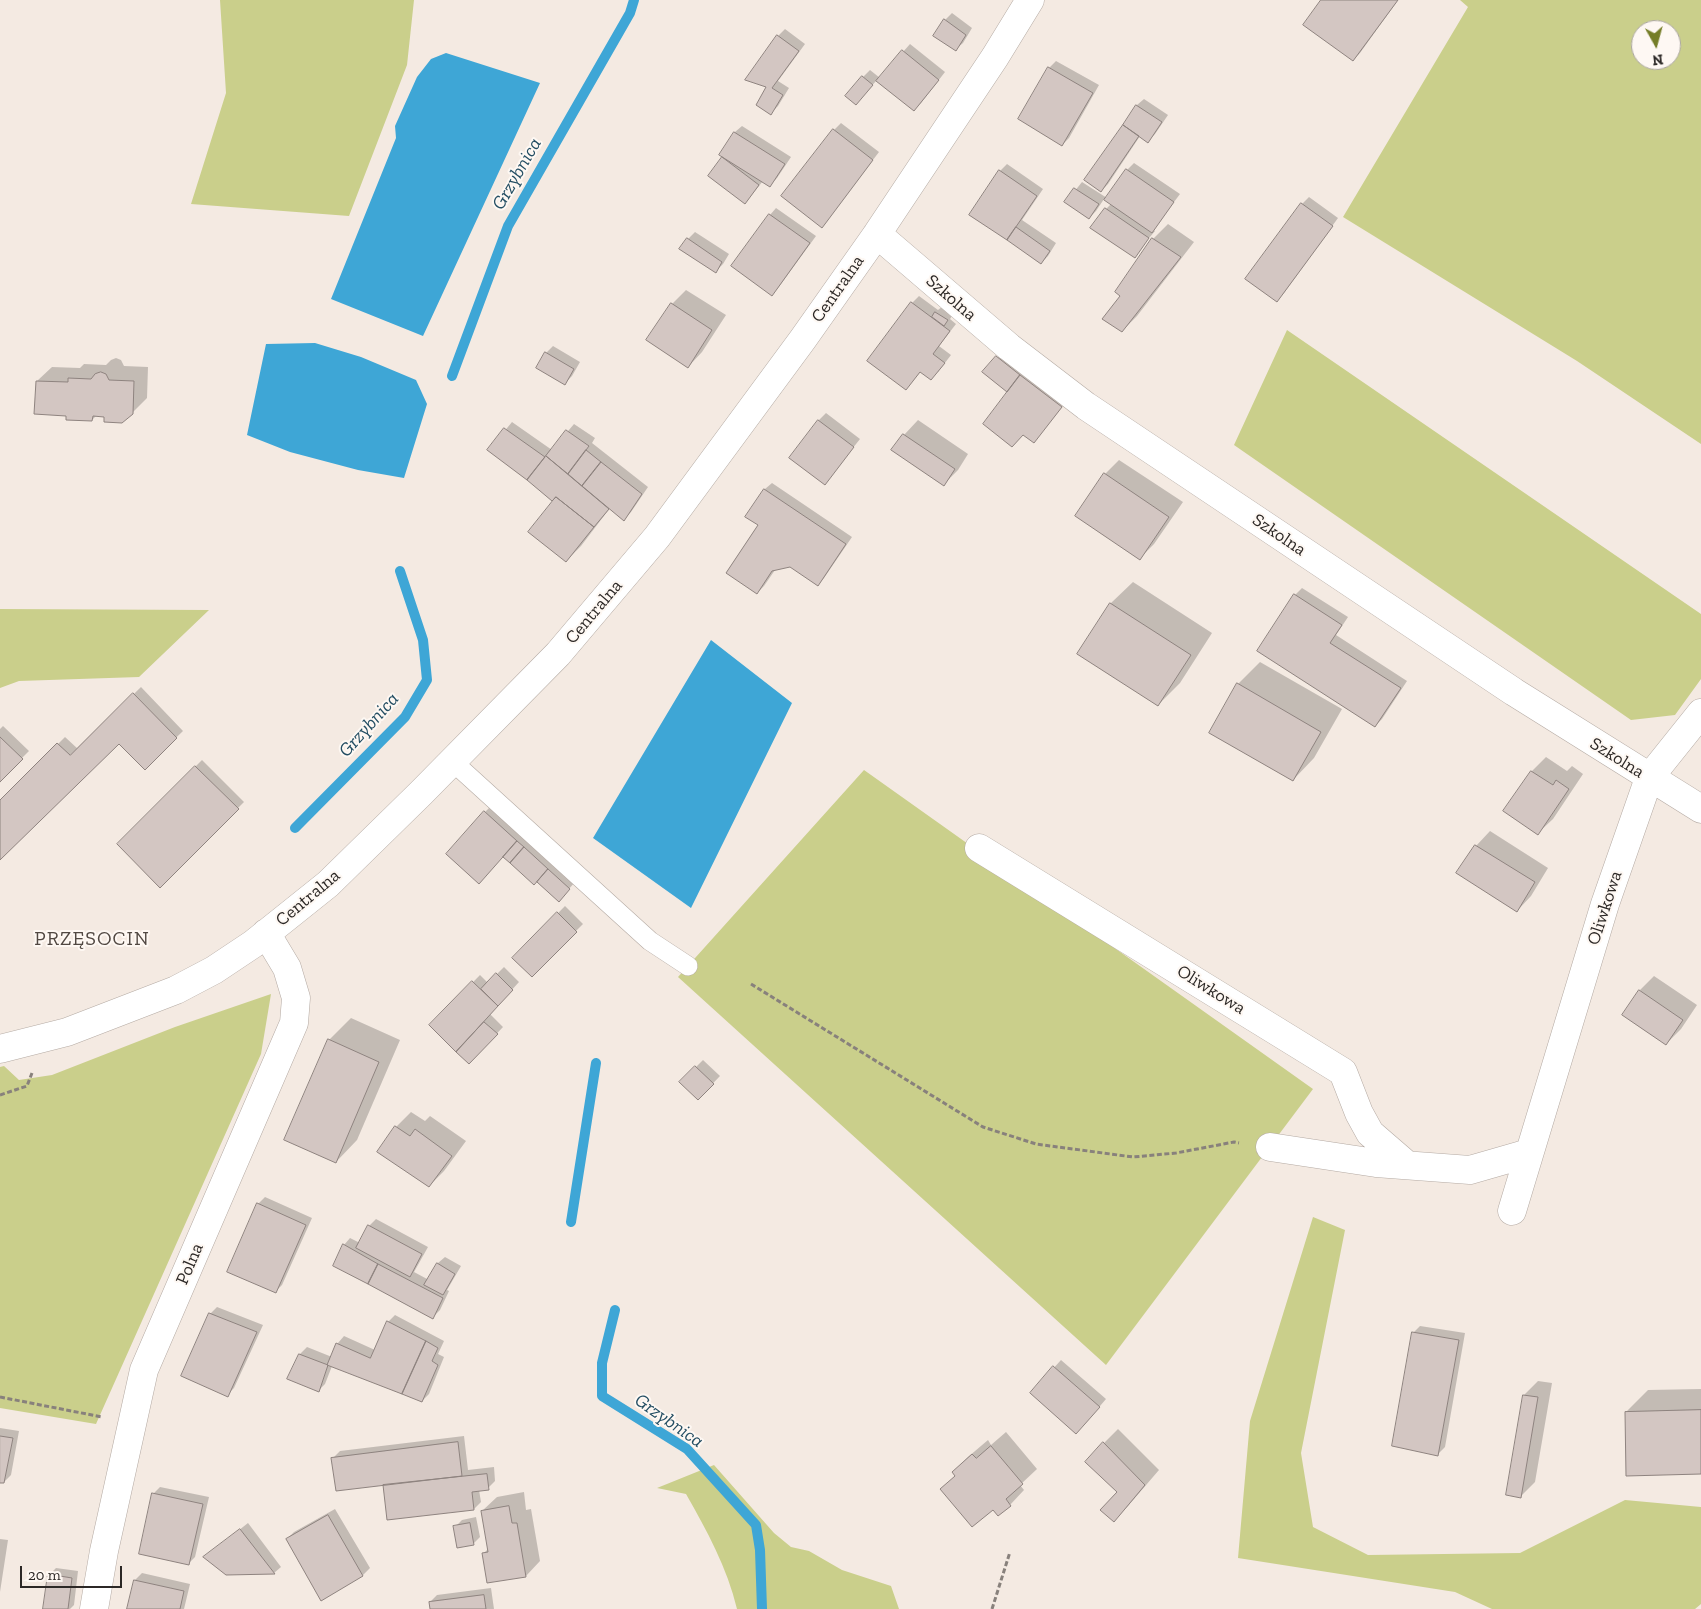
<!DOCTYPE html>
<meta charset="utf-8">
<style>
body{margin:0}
#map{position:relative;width:1701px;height:1609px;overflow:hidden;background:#f4eae2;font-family:"Zilla Slab",serif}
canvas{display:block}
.north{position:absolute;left:1631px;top:20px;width:50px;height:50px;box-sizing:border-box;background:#fef8f3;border:1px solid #aaa5a1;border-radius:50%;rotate:173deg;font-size:14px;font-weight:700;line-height:20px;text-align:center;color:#2c2826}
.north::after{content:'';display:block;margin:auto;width:18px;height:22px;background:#757d27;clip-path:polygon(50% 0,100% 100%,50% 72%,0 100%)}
.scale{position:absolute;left:20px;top:1566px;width:102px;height:22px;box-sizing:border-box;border:2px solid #2c2826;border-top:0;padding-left:6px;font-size:15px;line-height:18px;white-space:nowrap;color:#2c2826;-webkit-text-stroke:4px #fef8f3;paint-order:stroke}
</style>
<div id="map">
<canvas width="1701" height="1609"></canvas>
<div class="north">N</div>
<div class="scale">20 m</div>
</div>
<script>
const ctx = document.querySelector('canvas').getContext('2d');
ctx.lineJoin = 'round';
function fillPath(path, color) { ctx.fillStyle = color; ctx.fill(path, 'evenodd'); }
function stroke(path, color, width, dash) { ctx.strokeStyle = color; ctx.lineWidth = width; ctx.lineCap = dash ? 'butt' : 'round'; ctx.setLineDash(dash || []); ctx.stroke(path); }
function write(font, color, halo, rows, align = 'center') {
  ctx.font = font + ' "Zilla Slab",serif'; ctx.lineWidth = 4; ctx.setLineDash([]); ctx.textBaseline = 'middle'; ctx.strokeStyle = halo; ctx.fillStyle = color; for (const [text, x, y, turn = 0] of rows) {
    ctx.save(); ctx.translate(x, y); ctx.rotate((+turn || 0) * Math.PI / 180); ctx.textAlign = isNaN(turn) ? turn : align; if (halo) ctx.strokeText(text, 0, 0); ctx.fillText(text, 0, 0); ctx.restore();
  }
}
const green = new Path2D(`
 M220,0H414L407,65L349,216L191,204L226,93Z
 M1460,0H1701V444L1577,361L1343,217L1468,7ZM1641,30H1671V60H1641Z
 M1287,330L1701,614V679L1675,715L1631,720L1234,445Z
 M0,609L209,610L139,677L19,681L0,688Z
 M864,770L1313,1089L1106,1365L678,977Z
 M271,994L261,1054L96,1424L0,1408V1067L4,1066L19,1080L52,1075L175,1027Z
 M1313,1217L1345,1230L1301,1453L1313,1527L1368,1555L1520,1553L1625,1500L1701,1507V1604L1695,1609H1492L1455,1592L1238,1558L1250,1421Z
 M714,1465L774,1533L791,1547L809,1551L842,1570L891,1586L899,1609H737C727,1567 707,1531 686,1494L657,1488Z`);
const water = new Path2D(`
 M446,53L540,83L423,336L331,299L396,138L395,126L417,77L431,59Z
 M315,343L361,357L416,380L427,404L404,478L358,470L290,452L247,435L266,344Z
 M711,640L792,703L691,908L593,838Z`);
const shadow = new Path2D(`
 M1322,0H1398L1360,53L1353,60Z
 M952,13L972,28L963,43L956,49L945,20Z
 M785,29L805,44L778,81L789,88L778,106L771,113L768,86L778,36Z
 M910,44L945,72L921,103L914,110L877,80L856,103L863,77L870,70L880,78Z
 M1056,61L1099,85L1069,138L1062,145L1049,68Z
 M1144,99L1168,115L1155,134L1148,141L1140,136L1108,184L1101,191L1086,180L1137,105Z
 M841,123L879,152L828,219L834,130Z
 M742,126L791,157L777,178L770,185L763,181L745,203L709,176L724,156L721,154L735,132Z
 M1134,163L1180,194L1153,230L1155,231L1134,256L1106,209L1111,204L1104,199L1096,211L1089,218L1066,202L1082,182L1107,198L1127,170Z
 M1007,164L1043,189L1022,220L1056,243L1048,256L1041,263L971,214L1000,171Z
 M1309,197L1338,218L1284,293L1277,300L1302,204Z
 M776,208L816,236L778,288L771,295L770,215Z
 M1168,224L1194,242L1137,316L1122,331V296L1153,239Z
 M695,232L729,254L723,264L716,271L688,239Z
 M686,290L726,315L702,352L688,367L672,304Z
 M919,296L938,310L943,306L954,313L950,319L956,324L939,346L951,355L938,372L921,371L906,389L912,303Z
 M553,346L580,362L572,376L565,383L546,353Z
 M1004,350L1068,400L1040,434L1009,391L984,372Z
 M116,358L121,360L124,366L148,367L147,398L132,413L97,415L92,420L68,415L37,381L52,367L80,368L84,364L106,365L111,360Z
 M826,413L860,439L825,483L791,458L819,420Z
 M918,420L968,454L958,470L944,484L904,435Z
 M512,422L552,450L574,424L595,438L592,443L648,487L631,512L624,519L610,508L581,546L566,561L558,496L557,495L552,499L489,450Z
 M1119,460L1183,502L1154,544L1140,558L1105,474Z
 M772,483L852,537L824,578L818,585L791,566L775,570L764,586L757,593L760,525L746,516L765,489Z
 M1133,582L1212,633L1180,683L1158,705L1079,654L1111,603Z
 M1302,588L1348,617L1336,635L1407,681L1382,719L1375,726L1259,650L1295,595Z
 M1260,662L1342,709L1314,758L1293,780L1238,684Z
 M141,687L183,731L145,768L119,742L0,858V802L65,737L78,749Z
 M3,726L29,751L0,780V729Z
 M1546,757L1567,771L1572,766L1583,774L1553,819L1538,833L1505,810L1532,771Z
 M202,760L244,802L160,886L118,844Z
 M492,805L576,881L559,900L537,881L534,883L503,855L485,812Z
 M1490,831L1548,868L1531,896L1517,911L1476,846Z
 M565,906L583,924L532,975L514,958Z
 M504,967L519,982L490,1014L503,1027L469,1063L431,1025L480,975L488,983Z
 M1654,976L1697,1005L1681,1029L1666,1044L1640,990Z
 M351,1018L400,1040L357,1140L336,1162L329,1040Z
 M703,1060L720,1076L698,1099L681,1082Z
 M411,1112L425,1121L430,1116L466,1141L444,1171L429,1186L396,1127Z
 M265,1197L312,1218L282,1285L275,1292L258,1204Z
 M376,1219L428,1247L414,1272L429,1280L438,1263L445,1257L461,1266L447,1290L449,1291L440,1310L433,1317L344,1245L350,1238L360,1243L369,1226Z
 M217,1307L263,1325L234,1388L227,1395L210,1314Z
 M395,1315L444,1341L438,1354L444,1357L429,1394L422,1401L332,1366L325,1384L318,1391L289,1378L300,1354L307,1347L332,1357L338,1343L344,1336L375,1350L388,1322Z
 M1420,1326L1465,1333L1445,1447L1438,1454L1413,1333Z
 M1061,1360L1106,1399L1083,1426L1031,1393Z
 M1538,1381L1552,1383L1535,1482L1520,1497L1524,1395Z
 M1701,1389V1472L1626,1412L1648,1390Z
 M0,1428L19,1431L11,1475L4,1482L0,1481Z
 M1118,1429L1159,1470L1128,1506L1114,1521L1119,1492L1104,1443Z
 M1006,1432L1037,1469L1020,1485L1024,1490L1010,1505L993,1508L942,1489L956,1475L953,1472L968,1457L988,1440L991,1445Z
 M464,1436L468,1470L494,1467L495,1481L488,1488L479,1490L481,1502L474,1509L384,1484L333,1458L340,1451Z
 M160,1487L209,1497L195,1557L188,1564L153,1494Z
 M524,1492L526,1510L531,1509L540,1561L526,1576L484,1553L488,1549L482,1511L497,1497Z
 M335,1509L370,1568L363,1575L322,1600L287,1539L294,1532Z
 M476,1517L480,1537L473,1544L455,1527L462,1520Z
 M248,1523L281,1567L274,1573L205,1557Z
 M0,1539L8,1540L0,1592Z
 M56,1568L78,1571L74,1605L70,1609H44L49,1575Z
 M142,1573L190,1584L184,1609H128L135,1580Z
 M491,1588L494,1609H431L430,1602L437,1595Z`);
const stream = new Path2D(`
 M452,376L508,226L630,13L634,0
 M295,828L405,717L427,680L423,640L400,571
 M571,1222L596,1063
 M615,1310L602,1363V1396L687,1449L756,1525L760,1550L762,1609`);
const building = new Path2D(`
 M1321,0H1398L1353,61L1303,25Z
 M944,19L966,35L956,51L933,36Z
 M777,35L799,51L772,88L783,95L771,115L756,105L766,87L745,80Z
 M902,50L939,80L914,111L876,81Z
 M1048,67L1093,93L1062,146L1018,119Z
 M862,76L873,85L856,105L845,96Z
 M1136,105L1162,122L1148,143L1123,125Z
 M1123,125L1139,136L1101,192L1084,180Z
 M833,129L873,160L822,228L781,196Z
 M734,132L785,164L770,187L719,155Z
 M722,157L759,185L745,204L708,176Z
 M1126,169L1174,202L1152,233L1104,200Z
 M999,170L1037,196L1007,240L969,215Z
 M1074,188L1099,204L1089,219L1064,202Z
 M1301,203L1333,226L1277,302L1245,279Z
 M1105,208L1149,238L1135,258L1090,228Z
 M769,214L810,243L772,296L731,266Z
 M1016,227L1050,251L1041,264L1007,240Z
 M687,238L722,262L716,273L679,249Z
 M1152,238L1181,257L1122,332L1102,319L1120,296L1115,292Z
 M911,302L950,331L933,354L945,363L931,380L920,372L906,390L867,361Z
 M671,303L712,330L688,368L646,340Z
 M935,312L948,320L944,326L932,317Z
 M545,352L574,369L565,385L536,368Z
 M996,356L1020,375L1007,392L982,372Z
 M101,372L106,374L109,380L134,381L133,414L122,423L104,422V417L93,416L92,421L66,420V416L34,414L36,381L68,382V378L91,379L95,374Z
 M1020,375L1062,407L1034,443L1023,435L1012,447L983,424Z
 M818,420L854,447L825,485L789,458Z
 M504,428L545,457L527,480L487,450Z
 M566,430L589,446L568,474L546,456Z
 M903,434L955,469L944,486L891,450Z
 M586,450L601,462L582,486L568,474Z
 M546,456L609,509L594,527L556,497L552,501L527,480Z
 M601,462L642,494L624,521L582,486Z
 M1104,473L1169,517L1140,560L1075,516Z
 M764,489L846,544L818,586L790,567L772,571L757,594L726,573L758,525L745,517Z
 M556,497L594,527L566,562L528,532Z
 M1294,594L1342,625L1330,643L1401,688L1375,727L1257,651Z
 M1110,603L1191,655L1158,706L1077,654Z
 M1237,683L1321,732L1293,781L1209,733Z
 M133,693L177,738L145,770L119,744L0,860V800L57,743L70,755Z
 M0,737L23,759L0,782Z
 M195,766L239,809L160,888L117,844Z
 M1531,771L1553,785L1556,780L1569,789L1538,835L1503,811Z
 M484,811L517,841L479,884L446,854Z
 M517,841L524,847L510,863L503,857Z
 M1475,845L1535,882L1517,912L1456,873Z
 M524,847L548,869L534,885L510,863Z
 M548,869L570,889L559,902L537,882Z
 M557,912L577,932L532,977L512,958Z
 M496,973L513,990L498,1006L481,989Z
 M472,981L498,1006L456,1052L429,1025Z
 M1639,990L1683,1020L1666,1045L1622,1015Z
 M484,1022L498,1034L469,1064L456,1052Z
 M328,1039L379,1062L336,1163L284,1140Z
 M695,1066L714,1084L698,1100L679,1082Z
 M395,1126L410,1136L415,1129L452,1156L429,1187L377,1152Z
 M257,1203L306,1225L276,1293L227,1272Z
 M368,1225L422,1254L410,1277L356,1248Z
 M343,1244L378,1264L368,1284L333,1266Z
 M437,1263L455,1274L443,1295L424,1285Z
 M378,1264L443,1298L433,1319L368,1284Z
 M209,1313L257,1332L228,1397L181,1376Z
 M387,1321L426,1341L402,1394L327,1365L336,1343L370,1358Z
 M1412,1332L1459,1340L1438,1456L1392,1446Z
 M426,1341L438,1348L432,1361L438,1365L422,1402L402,1394Z
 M299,1354L328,1365L319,1392L287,1379Z
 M1053,1366L1100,1407L1076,1434L1030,1393Z
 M1523,1395L1538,1397L1521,1498L1506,1495Z
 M1701,1410V1474L1626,1476L1625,1412Z
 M0,1436L13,1438L4,1483H0Z
 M458,1442L462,1476L336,1491L331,1458Z
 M1103,1442L1145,1485L1114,1522L1100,1510L1117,1492L1085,1462Z
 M991,1446L1023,1484L1006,1499L1011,1506L998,1516L993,1510L972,1527L940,1489L955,1476L952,1472L972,1454L976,1458Z
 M487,1474L489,1490L472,1492L474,1510L387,1520L383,1485Z
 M152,1493L203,1504L189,1565L139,1554Z
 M509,1506L512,1523H517L526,1577L487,1583L482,1553L488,1552L481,1511Z
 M328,1515L363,1576L321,1601L286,1539Z
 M470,1523L474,1545L457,1548L453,1526Z
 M240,1529L275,1574L226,1575L203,1557Z
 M48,1574L72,1578L68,1609H43Z
 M134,1580L184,1591L180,1609H127Z
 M484,1595L486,1609H430L429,1602Z`);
const path = new Path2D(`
 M751,984L983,1127L1036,1144L1133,1157L1176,1153L1234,1142L1239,1143
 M0,1095L27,1086L32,1073
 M0,1397L102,1417
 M992,1609L1010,1552`);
const lane = new Path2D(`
 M452,761L650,941L688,966`);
const street = new Path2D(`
 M877,234L1009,347L1086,406L1514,692L1701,809
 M979,848L1343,1072L1359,1113L1370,1133L1407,1165
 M0,1049L67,1032L176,990L214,970L253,944L328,884L421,793L558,654L657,537L803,339L877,234L995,57L1030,0
 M1270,1147L1376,1163L1470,1170L1529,1153
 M1512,1211L1605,904L1649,778L1701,713
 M94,1609L104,1551L144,1370L294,1023L296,998L287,968L266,933`);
const streetNames = [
 ["Centralna",838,289,-55],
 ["Szkolna",951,298,41],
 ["Szkolna",1279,535,34],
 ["Centralna",594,612,-50],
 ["Szkolna",1617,758,32],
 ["Centralna",308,898,-40],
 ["Oliwkowa",1605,908,-72],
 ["Oliwkowa",1211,990,32],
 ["Polna",190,1264,-67]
];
const waterNames = [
 ["Grzybnica",517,174,-60],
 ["Grzybnica",369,725,-48],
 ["Grzybnica",669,1421,35]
];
const quarterNames = [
 ["PRZĘSOCIN",92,939]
];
fillPath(green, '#cacf8b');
fillPath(water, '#3ea6d6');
fillPath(shadow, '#0003');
stroke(stream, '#3ea6d6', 10);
fillPath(building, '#d3c6c2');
stroke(building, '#8e837f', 1);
stroke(lane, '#b4aaa3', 20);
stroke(street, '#b4aaa3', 29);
stroke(path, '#88817c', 3, [5, 2.5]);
stroke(lane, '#fff', 19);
stroke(street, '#fff', 28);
write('18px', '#2c2826', '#fef8f3', streetNames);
write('italic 19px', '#244e63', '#fef8f3', waterNames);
ctx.letterSpacing = '1px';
write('20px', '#514842', '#fef8f3', quarterNames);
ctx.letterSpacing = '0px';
</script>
